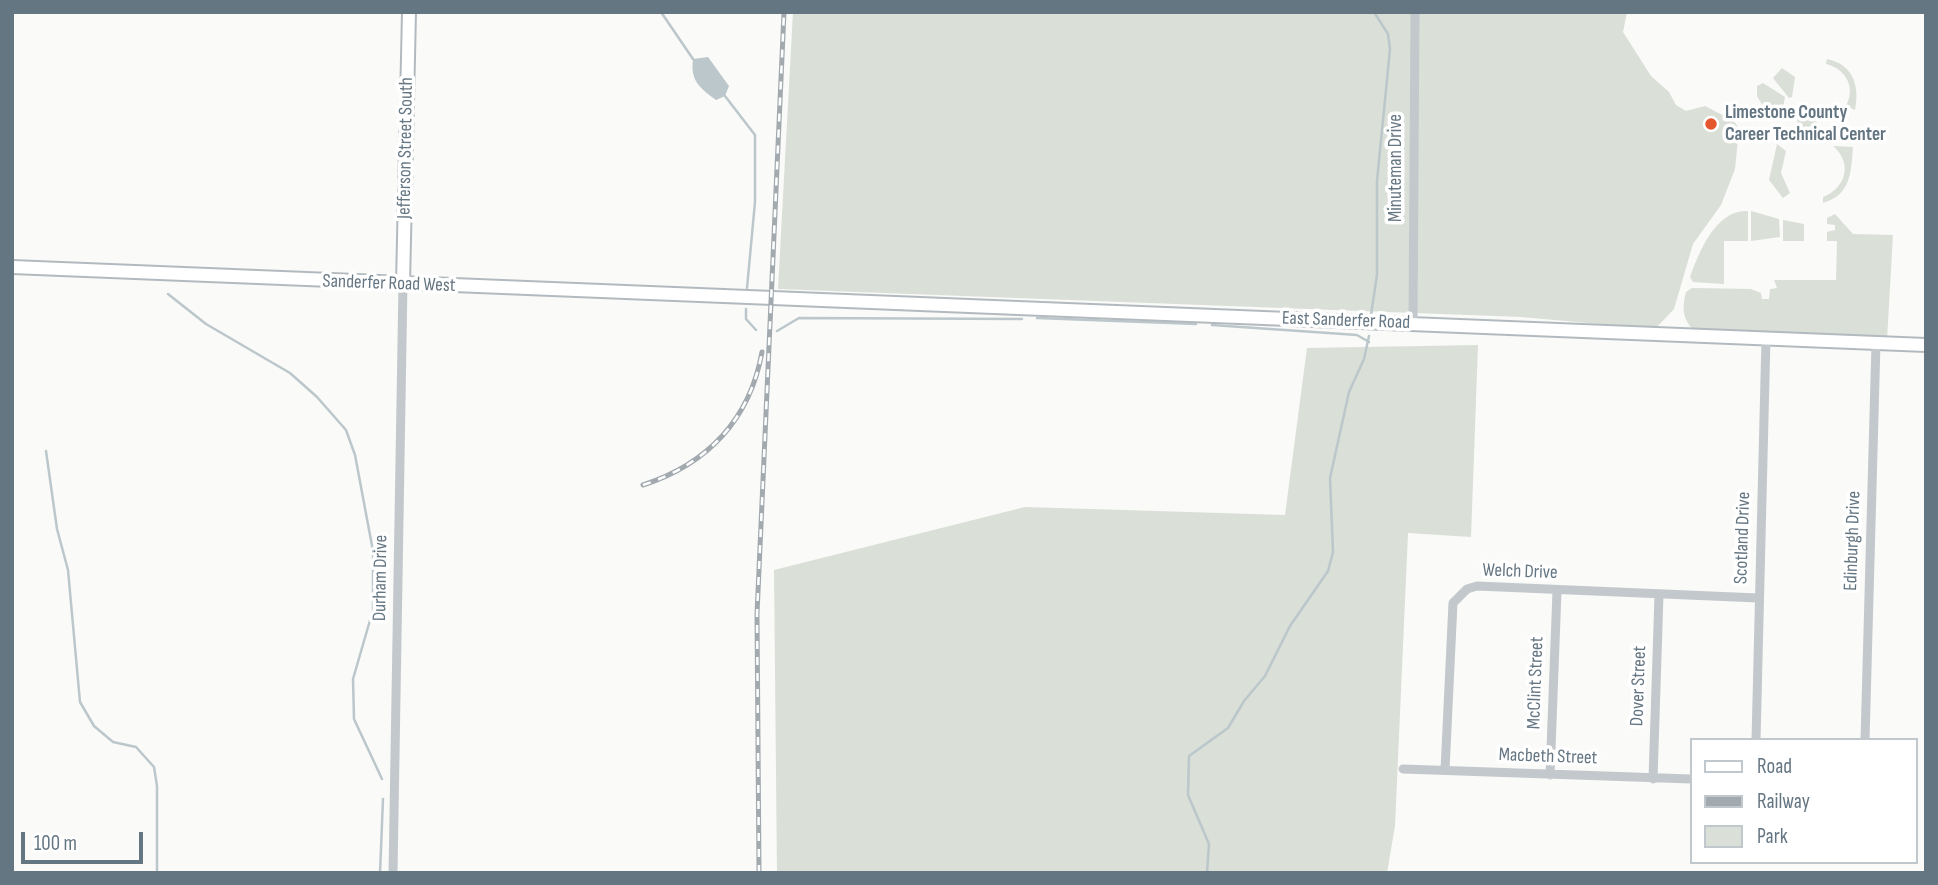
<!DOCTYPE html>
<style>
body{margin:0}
#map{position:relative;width:1938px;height:885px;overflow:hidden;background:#fafaf8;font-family:"Sofia Sans Condensed",sans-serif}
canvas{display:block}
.frame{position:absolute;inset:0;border:14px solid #657683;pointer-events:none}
.legend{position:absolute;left:1690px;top:738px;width:228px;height:126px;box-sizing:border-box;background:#fff;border:2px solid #c1c8cd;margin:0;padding:9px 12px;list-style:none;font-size:21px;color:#657683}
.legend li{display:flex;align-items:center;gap:14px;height:35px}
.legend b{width:35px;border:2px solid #c1c8cd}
.scale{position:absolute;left:21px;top:832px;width:122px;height:32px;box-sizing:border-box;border:4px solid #657683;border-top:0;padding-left:9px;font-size:21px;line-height:24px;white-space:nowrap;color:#657683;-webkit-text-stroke:5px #fff;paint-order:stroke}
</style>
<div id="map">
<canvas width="1938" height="885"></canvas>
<div class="frame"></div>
<ul class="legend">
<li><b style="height:9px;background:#fff"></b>Road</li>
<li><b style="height:9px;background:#a2aab0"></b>Railway</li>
<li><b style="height:19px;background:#dadfd7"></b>Park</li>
</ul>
<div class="scale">100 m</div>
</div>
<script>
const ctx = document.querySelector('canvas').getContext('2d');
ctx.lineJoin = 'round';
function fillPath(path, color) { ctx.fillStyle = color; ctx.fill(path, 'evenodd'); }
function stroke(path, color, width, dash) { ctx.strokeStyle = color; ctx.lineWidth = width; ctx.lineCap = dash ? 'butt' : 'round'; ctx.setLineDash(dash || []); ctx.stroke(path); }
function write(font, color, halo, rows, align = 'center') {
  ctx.font = font + ' "Sofia Sans Condensed",sans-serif'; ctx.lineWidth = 7; ctx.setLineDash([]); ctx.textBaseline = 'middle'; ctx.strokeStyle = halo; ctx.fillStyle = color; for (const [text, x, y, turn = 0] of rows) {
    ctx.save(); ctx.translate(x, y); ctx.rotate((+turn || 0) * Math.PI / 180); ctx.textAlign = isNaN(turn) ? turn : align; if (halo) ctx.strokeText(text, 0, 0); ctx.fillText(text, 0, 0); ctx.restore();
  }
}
const green = new Path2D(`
 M793,12H1627L1623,32L1651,76L1669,92L1676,105L1686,111L1705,106L1734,121L1739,129L1735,169L1721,205L1693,244L1674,309L1655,329L1521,317L778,289Z
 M1827,59C1853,64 1860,86 1855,110L1846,106C1856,87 1846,69 1826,64Z
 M1782,68L1795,77L1792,97L1789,98L1773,78Z
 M1763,83L1785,97L1783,108L1767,113L1757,96V86Z
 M1800,113L1818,123L1817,138L1808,139L1798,131L1797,115Z
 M1777,144L1786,151L1781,173L1790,193L1783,198L1769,180Z
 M1833,146L1853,147C1851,172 1851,195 1823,203V197C1846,188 1853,163 1833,146Z
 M1748,211V241H1724V284L1693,282L1690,277C1699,252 1716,209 1748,211Z
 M1751,211L1779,219L1780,237L1751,241Z
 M1835,214L1853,234L1893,235L1887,340L1694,331C1682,317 1682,309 1686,292L1692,288L1751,289L1761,293L1762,299H1769L1770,289L1777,288L1774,280H1836L1837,241H1827V232L1835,230V225L1827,224V218Z
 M1783,220L1804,224V241H1783Z
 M1478,345L1471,537L1408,533L1395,826L1387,873H777L774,570L1025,507L1285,515L1307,348Z`);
const water = new Path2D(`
 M708,57L729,86L725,96L716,100C700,88 690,81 693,59Z`);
const stream = new Path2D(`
 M661,12L693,59
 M725,96L755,135V202L747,288
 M168,294L206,324L290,373L317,397L346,430L355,455L373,551V610L353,679L354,719L382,779
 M746,309V319L756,330
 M1371,315L1377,275V181L1390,49L1388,34L1374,12
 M1037,318L1196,324
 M1212,325L1357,335L1369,342
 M777,331L799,318L1022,319
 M46,451L57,529L68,570L80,702L94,726L113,742L136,747L154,767L157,786V873
 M380,873L383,799
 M1207,873L1209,844L1188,795L1189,756L1228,728L1244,701L1265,676L1290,626L1328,571L1333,552L1330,478L1349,392L1364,359L1369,336`);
const street = new Path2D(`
 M1413,324L1415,12
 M1756,740L1766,338
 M1865,740L1876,343
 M1403,769L1691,779
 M1445,770L1453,603L1467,589L1477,586L1758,598
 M1550,775L1557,591
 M1653,779L1659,595
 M393,873L403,284`);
const secondary = new Path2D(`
 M12,267L1926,345
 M403,284L409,12`);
const rail = new Path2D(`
 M643,485C708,464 750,419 762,352
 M759,873L757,614L784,12`);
const markers = [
 [1711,124,7,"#e4572e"]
];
const poiNames = [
 ["Limestone County",1725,113],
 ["Career Technical Center",1725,135]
];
const streetNames = [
 ["Jefferson Street South",406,148,-89],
 ["Minuteman Drive",1396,168,-90],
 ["Sanderfer Road West",389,284,2],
 ["East Sanderfer Road",1346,321,2],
 ["Scotland Drive",1743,538,-88],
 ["Edinburgh Drive",1853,541,-88],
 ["Welch Drive",1520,572,2],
 ["Durham Drive",381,578,-89],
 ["McClint Street",1536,683,-88],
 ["Dover Street",1639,686,-88],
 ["Macbeth Street",1548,757,2]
];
fillPath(green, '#dadfd7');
fillPath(water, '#bbc7cb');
stroke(stream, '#bbc7cb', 2.5);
stroke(secondary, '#b3babf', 16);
stroke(street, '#c3c8cc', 9);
stroke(secondary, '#fff', 12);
stroke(rail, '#a2aab0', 5);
stroke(rail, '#fff', 2.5, [8]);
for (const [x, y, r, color] of markers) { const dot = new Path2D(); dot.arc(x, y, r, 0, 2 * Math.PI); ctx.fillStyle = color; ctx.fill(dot); stroke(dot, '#fff', 2.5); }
write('bold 19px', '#657683', '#fff', poiNames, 'left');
write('19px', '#657683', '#fff', streetNames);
</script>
